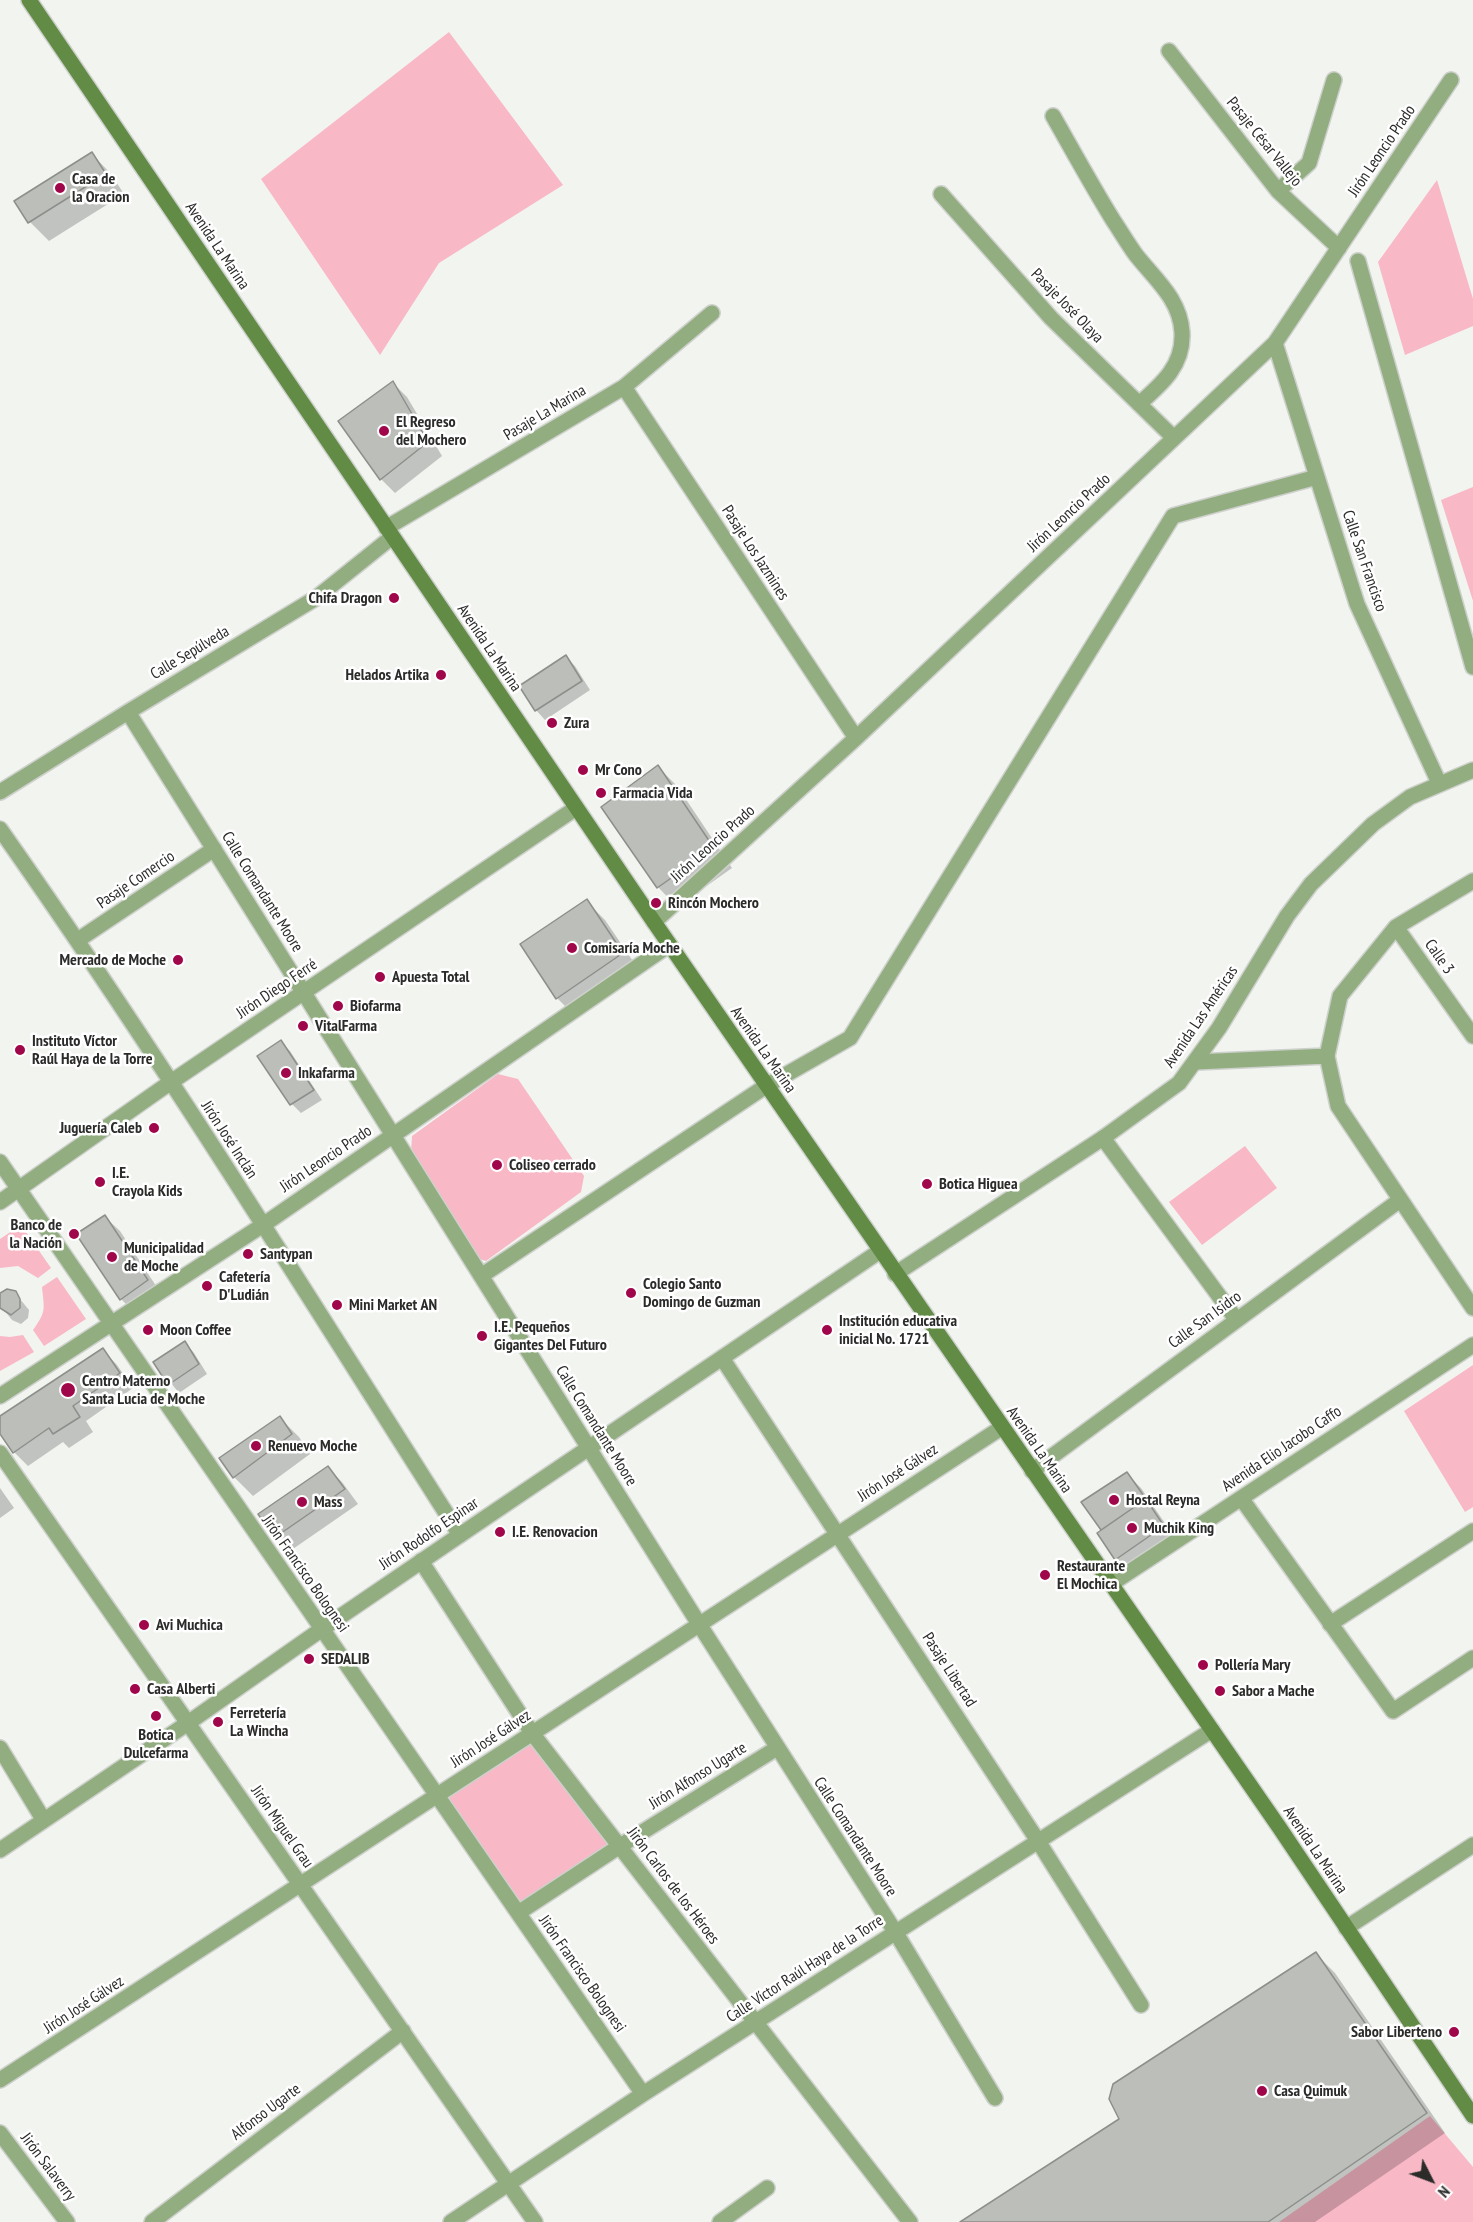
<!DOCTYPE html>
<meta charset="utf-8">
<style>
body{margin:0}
#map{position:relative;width:1473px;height:2222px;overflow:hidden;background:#f2f4f0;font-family:"PT Sans Narrow",sans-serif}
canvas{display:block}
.north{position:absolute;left:1401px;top:2150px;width:60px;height:60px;-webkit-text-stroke:4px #fff;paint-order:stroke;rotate:132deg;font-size:16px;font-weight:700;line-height:24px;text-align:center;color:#2b2c2a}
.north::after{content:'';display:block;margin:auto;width:21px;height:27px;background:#2b2c2a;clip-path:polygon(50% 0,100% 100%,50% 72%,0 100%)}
</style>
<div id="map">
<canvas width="1473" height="2222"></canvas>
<div class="north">N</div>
</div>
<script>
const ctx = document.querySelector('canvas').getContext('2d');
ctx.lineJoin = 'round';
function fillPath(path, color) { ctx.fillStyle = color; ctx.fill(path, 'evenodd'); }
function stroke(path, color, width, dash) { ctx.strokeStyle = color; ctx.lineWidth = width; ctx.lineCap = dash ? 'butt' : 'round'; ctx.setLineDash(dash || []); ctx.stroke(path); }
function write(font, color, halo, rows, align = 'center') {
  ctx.font = font + ' "PT Sans Narrow",sans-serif'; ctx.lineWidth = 5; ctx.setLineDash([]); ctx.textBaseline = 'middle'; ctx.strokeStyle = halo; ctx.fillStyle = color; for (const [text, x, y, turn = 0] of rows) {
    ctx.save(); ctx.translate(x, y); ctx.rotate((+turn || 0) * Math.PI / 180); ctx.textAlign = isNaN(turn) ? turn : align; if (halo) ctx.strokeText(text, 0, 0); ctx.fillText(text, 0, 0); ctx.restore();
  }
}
const green = new Path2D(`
 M449,32L563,185L439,263L380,355L261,179Z
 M1437,180L1473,299V326L1405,355L1378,262Z
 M1473,487V601L1441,500Z
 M498,1074L518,1079L584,1176L581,1192L486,1261L476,1258L411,1153L412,1136Z
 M1245,1146L1277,1188L1202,1245L1169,1202Z
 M21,1225L51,1268L38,1278L18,1266L0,1268V1239Z
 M57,1277L86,1319L44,1346L33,1330C47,1311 44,1309 42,1287Z
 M23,1335L34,1352L0,1371V1336L10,1337Z
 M1473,1365V1507L1465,1512L1404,1411Z
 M533,1740L614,1845L518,1907L443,1798Z
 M1430,2116L1473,2167V2222H1279Z`);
const shadow = new Path2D(`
 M92,154L111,174L124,194L49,241L30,222Z
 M393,383L407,397L442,456L395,493L381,479Z
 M566,657L575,666L590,690L545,720L536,710Z
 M658,767L677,786L732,868L677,907L658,887L603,807Z
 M586,901L605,920L641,973L576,1017L557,998Z
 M281,1042L290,1051L322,1100L301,1113L292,1104L260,1056Z
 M105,1217L120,1231L162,1295L135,1313L121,1299Z
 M15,1293L29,1310L28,1318L21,1324L12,1320L0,1305V1295Z
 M185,1343L194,1353L207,1374L179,1393L155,1363Z
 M103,1350L117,1365L133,1388L86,1421L93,1432L69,1448L63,1442L28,1466L14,1452L0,1431V1422Z
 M280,1418L299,1437L310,1454L253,1496L234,1477Z
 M328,1468L342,1482L358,1504L290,1551L276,1537Z
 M1127,1474L1141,1488L1177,1541L1130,1573L1116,1559L1103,1530L1084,1502Z
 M0,1488L14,1508L0,1518Z
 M1316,1954L1335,1973L1445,2133L1315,2222H963L1121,2120Z`);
const building = new Path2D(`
 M92,152L106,174L28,223L14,201Z
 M393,381L428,442L380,480L338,421Z
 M566,655L582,681L535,711L519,686Z
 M658,765L714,848L657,888L601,807Z
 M587,899L623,953L556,999L520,944Z
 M281,1040L314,1090L290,1105L257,1056Z
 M105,1215L148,1280L120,1300L76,1234Z
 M7,1289L16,1291L20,1299V1308L11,1315L0,1308V1293Z
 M185,1341L199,1364L168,1385L153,1362Z
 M103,1348L120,1373L73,1406L80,1417L53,1434L49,1428L13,1453L0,1434V1416Z
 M280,1416L292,1434L233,1478L219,1458Z
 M328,1466L345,1489L274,1538L258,1514Z
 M1127,1472L1146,1499L1101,1530L1081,1502Z
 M1146,1499L1164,1526L1115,1560L1097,1533Z
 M1316,1952L1427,2113L1268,2222H960L1119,2119L1109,2099L1113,2084Z`);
const pedestrian = new Path2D(`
 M78,940L214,849`);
const minor = new Path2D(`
 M1169,51L1278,191L1339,248
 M1053,116C1073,151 1092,186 1113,220C1121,232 1128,244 1136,255C1155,279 1180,299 1182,332C1184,365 1162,384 1139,404
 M1278,191L1309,163L1334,80
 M941,194L1051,318L1174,438
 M1358,261L1473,667
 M1275,343L1357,604L1439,783
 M624,387L856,738
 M386,528L624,387L712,313
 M128,712L699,1624L896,1933L995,2098
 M0,792L128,712L316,598L392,537
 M0,829C162,1059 309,1298 460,1535
 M1473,881L1396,927L1340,996L1327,1056L1338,1106L1473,1308
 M654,922L856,738L1275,343L1451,80
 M1396,927L1473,1036
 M1196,1062L1327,1056
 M1103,1138L1236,1319
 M0,1162L643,2094
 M481,1276L766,1086L850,1038L1173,516L1317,477
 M722,1358L1038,1841L1141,2005
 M0,1453L535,2222
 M1032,1471L1400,1200
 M1241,1498L1393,1711L1473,1658
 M421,1561L532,1733L910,2222
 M1111,1584L1473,1345
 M1330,1624L1473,1531
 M0,1748L43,1819
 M518,1913L620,1846L777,1748
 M1346,1928L1473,1845
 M0,2080L1001,1428
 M152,2222L403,2031
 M451,2222L643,2094L1212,1730
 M720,2222L767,2188`);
const tertiary = new Path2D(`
 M0,1202L171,1082L576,808
 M895,1274L1103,1138L1179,1083L1219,1028L1287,916L1311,884L1373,824L1410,797L1473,770
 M0,1396L263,1225L669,945
 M0,1850L188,1723L322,1629L460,1535L880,1251
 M0,2133L67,2222`);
const secondary = new Path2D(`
 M29,0L654,922L1279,1827L1473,2116`);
const markers = [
 [60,188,6,"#a0064a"],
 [384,431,6,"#a0064a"],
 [394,598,6,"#a0064a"],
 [441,675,6,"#a0064a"],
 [552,723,6,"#a0064a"],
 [583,770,6,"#a0064a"],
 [601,793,6,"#a0064a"],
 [656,903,6,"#a0064a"],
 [572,948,6,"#a0064a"],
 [178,960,6,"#a0064a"],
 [380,977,6,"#a0064a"],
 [338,1006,6,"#a0064a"],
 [303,1026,6,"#a0064a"],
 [20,1050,6,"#a0064a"],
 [286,1073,6,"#a0064a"],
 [154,1128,6,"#a0064a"],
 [497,1165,6,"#a0064a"],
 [100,1182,6,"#a0064a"],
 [927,1184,6,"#a0064a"],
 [74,1234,6,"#a0064a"],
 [248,1254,6,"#a0064a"],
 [112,1257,6,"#a0064a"],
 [207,1286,6,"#a0064a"],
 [631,1293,6,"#a0064a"],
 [337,1305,6,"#a0064a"],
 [148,1330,6,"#a0064a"],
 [827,1330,6,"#a0064a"],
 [482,1336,6,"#a0064a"],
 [68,1390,8,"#a0064a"],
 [256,1446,6,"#a0064a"],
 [1114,1500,6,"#a0064a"],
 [302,1502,6,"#a0064a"],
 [1132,1528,6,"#a0064a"],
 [500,1532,6,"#a0064a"],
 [1045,1575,6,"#a0064a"],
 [144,1625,6,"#a0064a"],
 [309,1659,6,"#a0064a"],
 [1203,1665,6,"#a0064a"],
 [135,1689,6,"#a0064a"],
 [1220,1691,6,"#a0064a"],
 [156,1716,6,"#a0064a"],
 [218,1722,6,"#a0064a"],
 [1454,2032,6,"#a0064a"],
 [1262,2091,6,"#a0064a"]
];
const streetNames = [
 ["Pasaje César Vallejo",1264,142,51],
 ["Jirón Leoncio Prado",1382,151,-56],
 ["Avenida La Marina",217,246,56],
 ["Pasaje José Olaya",1067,306,46],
 ["Pasaje La Marina",545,413,-31],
 ["Jirón Leoncio Prado",1069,513,-43],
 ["Pasaje Los Jazmines",755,553,57],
 ["Calle San Francisco",1364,561,71],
 ["Avenida La Marina",489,648,56],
 ["Calle Sepúlveda",190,653,-31],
 ["Jirón Leoncio Prado",713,844,-42],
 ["Pasaje Comercio",136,880,-34],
 ["Calle Comandante Moore",262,892,58],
 ["Calle 3",1439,957,55],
 ["Jirón Diego Ferré",277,989,-34],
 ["Avenida Las Américas",1201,1017,-56],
 ["Avenida La Marina",763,1050,55],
 ["Jirón José Inclán",229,1140,57],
 ["Jirón Leoncio Prado",326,1159,-34],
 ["Calle San Isidro",1205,1320,-36],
 ["Calle Comandante Moore",596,1426,58],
 ["Avenida Elio Jacobo Caffo",1282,1449,-34],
 ["Avenida La Marina",1039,1450,55],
 ["Jirón José Gálvez",898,1473,-33],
 ["Jirón Rodolfo Espinar",429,1534,-34],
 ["Jirón Francisco Bolognesi",305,1574,55],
 ["Pasaje Libertad",949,1670,57],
 ["Jirón José Gálvez",491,1739,-33],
 ["Jirón Alfonso Ugarte",698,1776,-32],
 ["Jirón Miguel Grau",282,1827,55],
 ["Calle Comandante Moore",855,1837,57],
 ["Avenida La Marina",1315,1850,56],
 ["Jirón Carlos de los Héroes",673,1886,53],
 ["Calle Víctor Raúl Haya de la Torre",805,1969,-33],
 ["Jirón Francisco Bolognesi",582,1974,55],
 ["Jirón José Gálvez",84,2005,-33],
 ["Alfonso Ugarte",266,2112,-37],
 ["Jirón Salaverry",48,2167,53]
];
const poiNames = [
 ["Casa de",72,179],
 ["la Oracion",72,197],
 ["El Regreso",396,422],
 ["del Mochero",396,440],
 ["Chifa Dragon",382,598,"right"],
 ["Helados Artika",429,675,"right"],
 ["Zura",564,723],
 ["Mr Cono",595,770],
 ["Farmacia Vida",613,793],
 ["Rincón Mochero",668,903],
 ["Comisaría Moche",584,948],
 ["Mercado de Moche",166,960,"right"],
 ["Apuesta Total",392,977],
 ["Biofarma",350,1006],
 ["VitalFarma",315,1026],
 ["Instituto Víctor",32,1041],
 ["Raúl Haya de la Torre",32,1059],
 ["Inkafarma",298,1073],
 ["Juguería Caleb",142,1128,"right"],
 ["Coliseo cerrado",509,1165],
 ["I.E.",112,1173],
 ["Crayola Kids",112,1191],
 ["Botica Higuea",939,1184],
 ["Banco de",62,1225,"right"],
 ["la Nación",62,1243,"right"],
 ["Municipalidad",124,1248],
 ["de Moche",124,1266],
 ["Santypan",260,1254],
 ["Cafetería",219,1277],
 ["D'Ludián",219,1295],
 ["Colegio Santo",643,1284],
 ["Domingo de Guzman",643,1302],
 ["Mini Market AN",349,1305],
 ["Institución educativa",839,1321],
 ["inicial No. 1721",839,1339],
 ["I.E. Pequeños",494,1327],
 ["Gigantes Del Futuro",494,1345],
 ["Moon Coffee",160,1330],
 ["Centro Materno",82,1381],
 ["Santa Lucia de Moche",82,1399],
 ["Renuevo Moche",268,1446],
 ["Hostal Reyna",1126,1500],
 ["Mass",314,1502],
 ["Muchik King",1144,1528],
 ["I.E. Renovacion",512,1532],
 ["Restaurante",1057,1566],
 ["El Mochica",1057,1584],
 ["Avi Muchica",156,1625],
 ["SEDALIB",321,1659],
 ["Pollería Mary",1215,1665],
 ["Casa Alberti",147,1689],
 ["Sabor a Mache",1232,1691],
 ["Ferretería",230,1713],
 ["La Wincha",230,1731],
 ["Botica",156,1735,"center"],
 ["Dulcefarma",156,1753,"center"],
 ["Sabor Liberteno",1442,2032,"right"],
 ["Casa Quimuk",1274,2091]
];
fillPath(green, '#f8b8c6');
fillPath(shadow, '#0003');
fillPath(building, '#bcbeba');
stroke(building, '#8d8f8b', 1.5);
stroke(pedestrian, '#ced0cc', 18);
stroke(minor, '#ced0cc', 18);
stroke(tertiary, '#ced0cc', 18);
stroke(secondary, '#ced0cc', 18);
stroke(pedestrian, '#92ae80', 15);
stroke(minor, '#92ae80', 15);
stroke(tertiary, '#92ae80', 15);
stroke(secondary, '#628c46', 15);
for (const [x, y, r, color] of markers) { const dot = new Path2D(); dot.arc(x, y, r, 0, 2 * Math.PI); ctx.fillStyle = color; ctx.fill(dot); stroke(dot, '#fff', 2); }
write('16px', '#2b2c2a', '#fff', streetNames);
write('bold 16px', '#2b2c2a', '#fff', poiNames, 'left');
</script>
